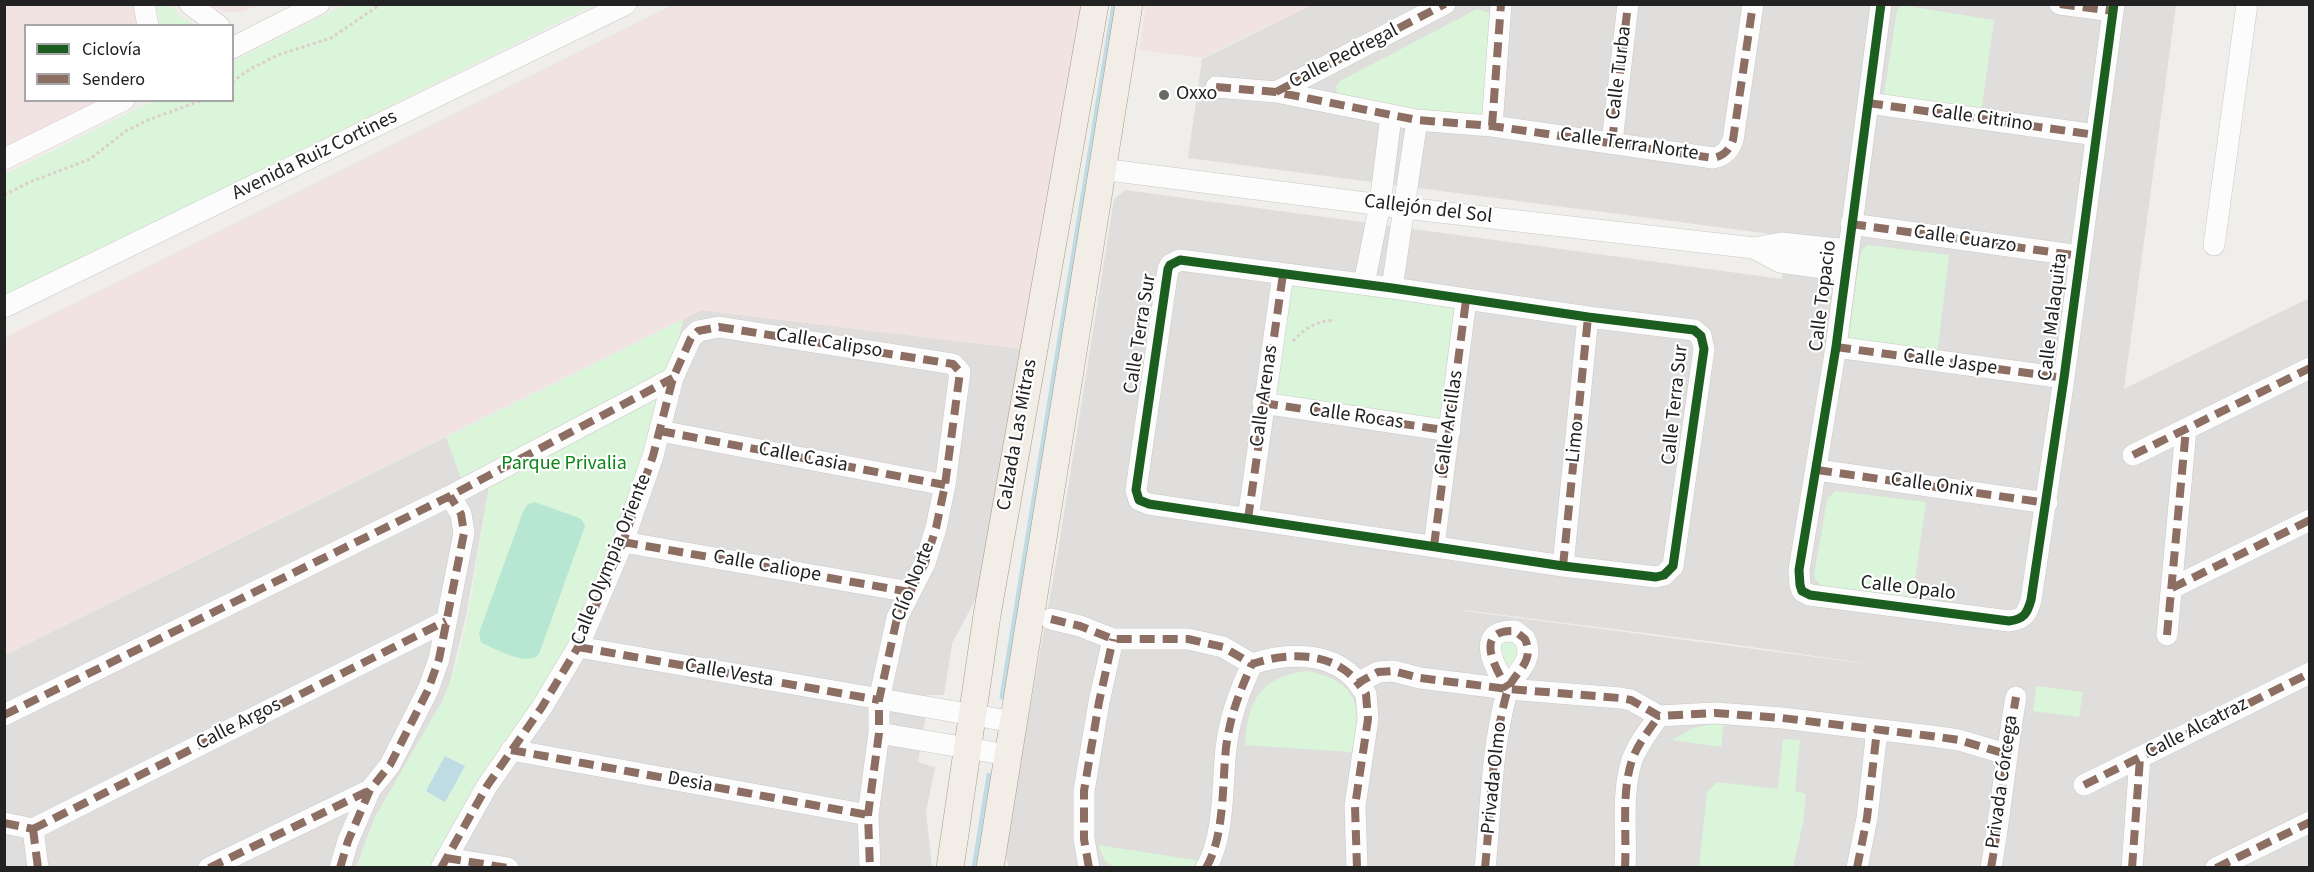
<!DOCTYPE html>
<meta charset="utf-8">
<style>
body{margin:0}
#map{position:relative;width:2314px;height:872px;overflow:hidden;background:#f0eeeb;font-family:"Source Sans 3",sans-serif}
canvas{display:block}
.frame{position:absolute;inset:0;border:6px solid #222;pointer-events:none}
.legend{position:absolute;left:24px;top:24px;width:210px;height:78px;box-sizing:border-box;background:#fff;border:2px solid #a7a7a7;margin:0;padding:8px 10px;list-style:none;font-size:18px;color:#222}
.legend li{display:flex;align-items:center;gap:12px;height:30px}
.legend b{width:30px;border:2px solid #a7a7a7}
</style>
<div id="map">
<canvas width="2314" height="872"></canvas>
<div class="frame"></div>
<ul class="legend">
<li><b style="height:8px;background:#1b5e20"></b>Ciclovía</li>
<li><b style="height:8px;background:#8d6e63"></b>Sendero</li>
</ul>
</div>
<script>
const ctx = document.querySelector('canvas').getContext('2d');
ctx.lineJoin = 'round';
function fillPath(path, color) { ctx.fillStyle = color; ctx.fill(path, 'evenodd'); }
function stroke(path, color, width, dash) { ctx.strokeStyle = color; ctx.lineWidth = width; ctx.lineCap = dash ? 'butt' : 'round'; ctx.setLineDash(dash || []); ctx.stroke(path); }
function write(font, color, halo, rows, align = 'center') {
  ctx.font = font + ' "Source Sans 3",sans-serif'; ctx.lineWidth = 4.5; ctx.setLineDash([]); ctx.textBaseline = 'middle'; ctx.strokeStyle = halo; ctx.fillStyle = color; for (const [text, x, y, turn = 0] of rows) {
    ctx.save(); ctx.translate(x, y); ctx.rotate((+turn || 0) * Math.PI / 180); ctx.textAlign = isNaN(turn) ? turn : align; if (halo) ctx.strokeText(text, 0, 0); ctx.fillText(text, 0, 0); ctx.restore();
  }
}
const residential = new Path2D(`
 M1311,5H2176L2124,389L2309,298V867L1009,868L1006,857V842L1057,557L1114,199L1125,190L1782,279L1787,236L1188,158L1202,59ZM1464,610L1731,644L1891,667L1465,611Z
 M701,310L1022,349L988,575L952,644L944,695H929L918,762L935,767L926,812L932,867L438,868L652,449L683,319Z
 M446,437L464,485L489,487L466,615L450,682L443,700L375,817L356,867L5,868V655Z`);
const commercial = new Path2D(`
 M1146,4H1310L1311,5L1202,58L1139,50Z
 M5,5H134L139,25L26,26V100L103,101L5,150Z
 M208,5H259L242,12H226Z
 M672,5H1084L1022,349L701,310L5,655L4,338Z`);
const park = new Path2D(`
 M155,5H170L182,18L194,25H159L158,11Z
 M345,5H593L5,298V174L153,101L232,100L233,61Z
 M1901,5L1994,20L1981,113L1884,95L1897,10Z
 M1477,9L1493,14L1484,111L1476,120L1338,99L1336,86L1340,81Z
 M1867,245L1949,255L1937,356L1848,344L1860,256L1863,249Z
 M1283,274L1466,300L1450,431L1263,403Z
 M683,319L652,449L576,640L438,867L356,868L375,817L443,700C470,639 477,553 489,487L464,486L446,437Z
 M1836,491L1926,502L1912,601L1824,588L1816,580L1814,575L1827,501L1829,497Z
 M1499,635L1523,648L1505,679L1496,639Z
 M1307,671C1357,681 1363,705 1352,752L1245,745C1247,701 1261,676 1307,671Z
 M2036,686L2083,692L2079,717L2033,711Z
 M1724,722L1721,747L1672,740L1693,728Z
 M1783,739L1800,740L1795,791L1806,794L1803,823L1793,867H1699L1707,792L1717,782L1778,789Z
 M1098,845L1202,861L1193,867H1114L1105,861Z`);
const pitch = new Path2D(`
 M534,502L577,517L582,520L585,526L539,654C526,667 499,650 484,644L481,642L479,633L523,512L527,505Z`);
const water = new Path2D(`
 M445,756L465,766L445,802L426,791Z`);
const stream = new Path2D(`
 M1002,697L1114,4
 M974,868L989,775`);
const path = new Path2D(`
 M232,82L250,69L278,55L331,38L381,4
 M4,195L30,182L90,159L126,131L148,120L203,100
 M1293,341C1305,328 1317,321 1335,320`);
const minor = new Path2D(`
 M144,4L148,26
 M190,4L219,26
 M1881,4L1836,347L1799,570L1800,585L1802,591L1810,595L2009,621C2024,619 2027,614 2031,600L2064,378L2114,4
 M2060,4L2113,11
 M232,48L319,4
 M1216,87L1276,92L1417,120L1492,126L1713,158C1724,156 1729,150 1733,140L1753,4
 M1276,92L1445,4
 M1868,103L2096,135
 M1492,126L1501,4
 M1612,142L1628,4
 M4,159L124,100
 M1101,169L1405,208L1754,248L1781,243L1848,250
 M1851,224L2080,256
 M2214,245L2247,4
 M1754,248L1780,262L1845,271
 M1180,260L1392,288L1588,317L1694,330L1701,336L1704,349L1673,566L1664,575L1656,577L1563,566L1149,504L1139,500L1136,490L1168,269L1170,265Z
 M1364,284L1380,204L1391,116
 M1392,288L1417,120
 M4,307L626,4
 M1836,347L2064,378
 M1263,403L1450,431
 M660,431L945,485
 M2133,455L2310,368
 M1817,470L2047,503
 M1248,519L1283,274
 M623,542L910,592
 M1434,546L1466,300
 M1563,566L1588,317
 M2172,588L2310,520
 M1051,619L1080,626L1113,639H1188L1223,647L1252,664C1287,652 1334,651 1358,683L1378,672L1393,671L1420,678L1508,689L1620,698L1631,700L1659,716L1715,713L1782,718L1931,736L1959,740L2006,754
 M2167,635L2186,429
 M578,647L1014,722
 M4,715L450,496L673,378
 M879,733L1008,755
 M511,750L868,815
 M2084,785L2310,673
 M4,823L33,829
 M33,829L446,621
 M33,829L38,868
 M446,858L508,868
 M209,868L370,790
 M340,868L348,841L370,790L390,765L428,690L439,659L464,533L461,514L450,496
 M441,868L487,786L542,707L578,647L623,542L653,456L673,378L691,338L698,331L719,327L953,364L960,372L945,485L936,528L925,563L897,618L879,700V733L868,815L870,868
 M1089,868L1084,839V791L1099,702L1113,639
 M1206,868C1225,836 1222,784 1226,748C1230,716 1239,693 1252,664
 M1357,868L1355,806L1368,719L1366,694L1358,683
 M1485,868C1491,809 1491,750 1507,692C1512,673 1536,664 1525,639L1515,631C1472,629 1496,670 1508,689
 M1625,868C1627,833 1621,794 1632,760C1638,744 1649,730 1659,716
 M1857,868L1867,818L1877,730
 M1991,868C2001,811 2006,754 2016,697
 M2132,868L2140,758
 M2216,868L2310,822`);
const major = new Path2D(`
 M950,868L987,615L1095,4
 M990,868L1129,4`);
const quiet = new Path2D(`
 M2060,4L2113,11
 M1216,87L1276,92L1417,120L1492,126L1713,158C1724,156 1729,150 1733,140L1753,4
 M1276,92L1445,4
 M1868,103L2096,135
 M1492,126L1501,4
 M1612,142L1628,4
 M1851,224L2080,256
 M1836,347L2064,378
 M1263,403L1450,431
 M660,431L945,485
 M2133,455L2310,368
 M1817,470L2047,503
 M1248,519L1283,274
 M623,542L910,592
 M1434,546L1466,300
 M1563,566L1588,317
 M2172,588L2310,520
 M1051,619L1080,626L1113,639H1188L1223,647L1252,664C1287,652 1334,651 1358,683L1378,672L1393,671L1420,678L1508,689L1620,698L1631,700L1659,716L1715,713L1782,718L1931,736L1959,740L2006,754
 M2167,635L2186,429
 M578,647L879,700
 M4,715L450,496L673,378
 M511,750L868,815
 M2084,785L2310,673
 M4,823L33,829
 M33,829L446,621
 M33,829L38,868
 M446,858L508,868
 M209,868L370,790
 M340,868L348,841L370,790L390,765L428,690L439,659L464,533L461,514L450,496
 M441,868L487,786L542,707L578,647L623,542L653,456L673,378L691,338L698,331L719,327L953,364L960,372L945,485L936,528L925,563L897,618L879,700V733L868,815L870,868
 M1089,868L1084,839V791L1099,702L1113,639
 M1206,868C1225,836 1222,784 1226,748C1230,716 1239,693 1252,664
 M1357,868L1355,806L1368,719L1366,694L1358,683
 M1485,868C1491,809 1491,750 1507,692C1512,673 1536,664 1525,639L1515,631C1472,629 1496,670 1508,689
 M1625,868C1627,833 1621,794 1632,760C1638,744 1649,730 1659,716
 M1857,868L1867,818L1877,730
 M1991,868C2001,811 2006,754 2016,697
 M2132,868L2140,758
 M2216,868L2310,822`);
const cycleway = new Path2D(`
 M1881,4L1836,347L1799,570L1800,585L1802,591L1810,595L2009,621C2024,619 2027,614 2031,600L2064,378L2114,4
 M1180,260L1392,288L1588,317L1694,330L1701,336L1704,349L1673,566L1664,575L1656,577L1563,566L1149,504L1139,500L1136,490L1168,269L1170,265Z`);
const markers = [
 [1164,95,6,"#6a6968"]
];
const streetNames = [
 ["Calle Pedregal",1344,57,-27],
 ["Calle Turba",1620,73,-83],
 ["Calle Citrino",1982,119,8],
 ["Calle Terra Norte",1629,145,8],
 ["Avenida Ruiz Cortines",315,156,-26],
 ["Callejón del Sol",1428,210,7],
 ["Calle Cuarzo",1965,240,8],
 ["Calle Topacio",1824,296,-83],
 ["Calle Malaquita",2054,317,-83],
 ["Calle Terra Sur",1141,334,-81],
 ["Calle Calipso",829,344,9],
 ["Calle Jaspe",1950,363,8],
 ["Calle Arenas",1265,396,-82],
 ["Calle Terra Sur",1676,405,-84],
 ["Calle Rocas",1356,417,8],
 ["Calle Arcillas",1450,423,-82],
 ["Calzada Las Mitras",1018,435,-80],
 ["Limo",1576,442,-84],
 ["Calle Casia",803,458,11],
 ["Calle Onix",1932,486,8],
 ["Calle Olympia Oriente",612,560,-68],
 ["Calle Caliope",767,567,10],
 ["Clío Norte",914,582,-68],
 ["Calle Opalo",1908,589,7],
 ["Calle Vesta",729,674,10],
 ["Calle Argos",239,725,-27],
 ["Calle Alcatraz",2197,729,-27],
 ["Privada Olmo",1495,778,-84],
 ["Privada Córcega",2003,782,-82],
 ["Desia",690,783,10]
];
const poiNames = [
 ["Oxxo",1176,95]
];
const parkNames = [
 ["Parque Privalia",564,465]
];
fillPath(residential, '#dfdedc');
fillPath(commercial, '#f1e3e1');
fillPath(park, '#daf5da');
fillPath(pitch, '#b7e6d2');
fillPath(water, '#bfdbe3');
stroke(stream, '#bfdbe3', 5);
stroke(minor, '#c9c8c7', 22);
stroke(major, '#a79c86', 28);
stroke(path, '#dccecd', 3, [3, 3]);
stroke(minor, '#fdfcfc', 21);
stroke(major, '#f3ede7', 27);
stroke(quiet, '#8d6e63', 8, [15, 8]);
stroke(cycleway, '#1b5e20', 9);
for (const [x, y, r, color] of markers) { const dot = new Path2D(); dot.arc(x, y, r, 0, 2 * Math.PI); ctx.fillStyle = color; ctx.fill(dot); stroke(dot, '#fff', 2); }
write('20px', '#222', '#fff', streetNames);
write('20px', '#222', '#fff', poiNames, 'left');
write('20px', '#0c8416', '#fff', parkNames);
</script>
